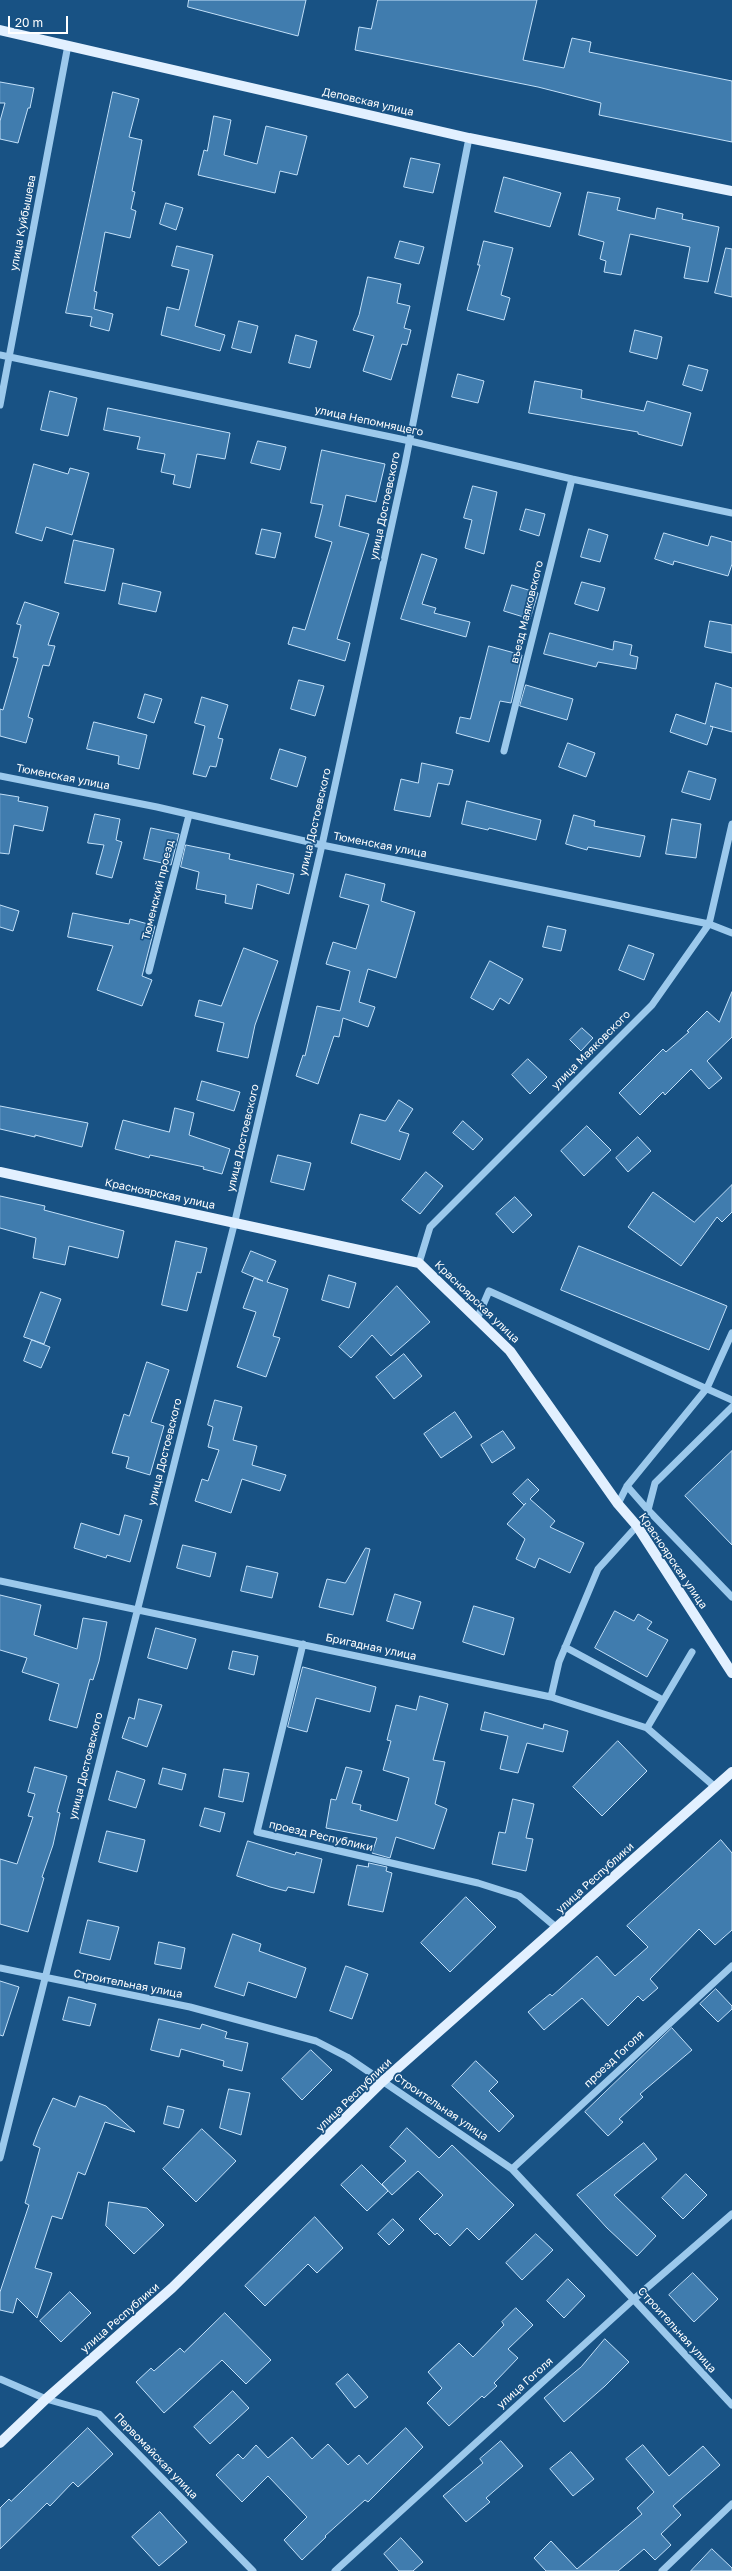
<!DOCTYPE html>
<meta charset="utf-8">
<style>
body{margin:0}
#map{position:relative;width:732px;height:2571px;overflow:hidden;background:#185284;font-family:"Golos Text",sans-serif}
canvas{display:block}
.scale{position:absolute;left:8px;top:16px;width:60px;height:18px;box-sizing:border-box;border:2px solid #fff;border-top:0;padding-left:5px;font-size:12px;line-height:14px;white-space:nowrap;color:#fff;-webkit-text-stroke:3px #185284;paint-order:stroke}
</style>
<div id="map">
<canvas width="732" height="2571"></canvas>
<div class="scale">20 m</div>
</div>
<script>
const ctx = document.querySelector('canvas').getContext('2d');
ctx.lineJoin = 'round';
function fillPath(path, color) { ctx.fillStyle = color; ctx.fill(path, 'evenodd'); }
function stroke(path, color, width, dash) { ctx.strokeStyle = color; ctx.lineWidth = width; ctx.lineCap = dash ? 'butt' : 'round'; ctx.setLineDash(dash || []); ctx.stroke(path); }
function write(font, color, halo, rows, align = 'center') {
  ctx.font = font + ' "Golos Text",sans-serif'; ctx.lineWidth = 3.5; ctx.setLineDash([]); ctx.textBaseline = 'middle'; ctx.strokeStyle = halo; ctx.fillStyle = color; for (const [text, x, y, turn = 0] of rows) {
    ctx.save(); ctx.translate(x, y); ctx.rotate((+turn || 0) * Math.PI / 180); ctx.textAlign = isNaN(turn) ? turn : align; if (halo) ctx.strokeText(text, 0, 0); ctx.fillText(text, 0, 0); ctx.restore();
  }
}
const building = new Path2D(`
 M189,0H306L298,36L188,7Z
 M378,0H537L523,60L564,68L572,38L591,42L589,52L732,81V142L599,115L601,103L538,87L355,50L359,27L371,29Z
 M0,82L34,88L30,108H28L18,143L0,139V121L5,103H0Z
 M113,92L139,99L129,137L142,140L132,191L135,192L131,209L136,211L130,238L105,232L94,291L97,292L94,309L113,314L109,331L90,326L92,317L66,313Z
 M214,116L231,120L224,155L257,164L266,126L307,136L297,175L280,171L275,193L198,175L204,150L207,151Z
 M411,158L440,164L433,193L404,187Z
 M504,177L561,193L550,227L495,212Z
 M588,192L620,198L617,210L655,219L657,208L683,214L682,219L719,227L708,282L684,278L690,247L630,234L621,275L604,272L606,261L600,259L604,242L579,235Z
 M166,203L183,208L176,230L160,224Z
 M400,241L424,247L419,264L395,258Z
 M484,241L513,248L501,295L510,298L504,320L467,310L480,265H478Z
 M177,246L213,255L195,326L225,335L220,351L161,335L167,307L179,310L189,270L172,266Z
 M726,248L732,249V297L715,293Z
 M368,277L401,284L397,303L410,306L404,328L411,330L407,345L402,344L391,380L363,371L374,336L353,330L359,315Z
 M239,321L258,326L251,353L232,348Z
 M635,330L662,337L657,359L630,352Z
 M296,335L317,341L310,368L289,363Z
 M689,365L708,370L702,391L683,385Z
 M458,374L484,381L478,403L452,397Z
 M535,381L582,390L581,398L644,411L647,401L691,413L682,446L638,434V432L529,413Z
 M50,391L77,398L68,436L41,430Z
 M108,408L230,433L225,459L197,454L190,488L173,484L175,475L161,472L165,454L137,449L140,437L104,430Z
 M258,441L286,447L280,470L251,463Z
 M322,450L385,464L376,502L346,495L339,526L369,534L337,639L350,643L345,661L288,644L293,627L305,630L332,542L315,537L323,505L311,503Z
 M34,464L68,474L70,468L89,473L72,535L46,527L42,541L16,533Z
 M473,486L497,492L484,554L465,548L472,520L464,518Z
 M526,509L545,514L539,536L520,530Z
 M262,529L281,533L275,558L256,554Z
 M589,529L608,535L600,562L581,557Z
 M664,533L708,546L711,536L732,542V564L728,576L674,561L673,565L655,559Z
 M74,540L114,549L105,591L65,583Z
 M422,554L437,559L422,604L436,608L434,613L470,622L466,637L401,619Z
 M582,582L605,588L598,611L575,604Z
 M123,583L161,592L156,612L119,604Z
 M512,585L538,593L530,619L504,611Z
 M25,602L59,613L48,645L55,646L49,666L43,665L28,717L33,719L26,743L0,736V709L3,710L18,658L13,657L21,625L17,624Z
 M710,621L732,625V653L705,647Z
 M550,633L613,650L614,641L632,645L630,655L638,657L636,669L598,662L596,667L544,654Z
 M489,646L522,655L511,703L500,701L489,742L456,733L460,717L470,719Z
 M299,680L324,686L315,716L291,709Z
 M716,683L732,688V732L710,726L713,727L707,745L670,732L676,714L705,724Z
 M526,685L573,699L567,720L520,706Z
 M145,694L162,699L154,723L138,718Z
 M202,697L228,705L218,738L223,739L216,767L210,766L206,777L193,774L205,726L195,723Z
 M94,722L147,735L139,769L118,764L119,756L87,749Z
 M568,743L595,753L586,777L559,767Z
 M280,749L306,757L297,787L271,779Z
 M422,763L453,770L449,785L438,783L430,817L394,810L401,779L418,783Z
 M689,771L716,779L710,800L682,792Z
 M0,794L19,797L18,801L48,807L43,831L14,825L9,854L0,853Z
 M467,801L541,820L536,840L489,828L488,830L462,824Z
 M95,814L120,819L116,840L122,842L112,878L96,874L104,845L88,843Z
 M574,815L595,821L594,826L645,836L640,857L588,847L587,850L566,844Z
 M672,819L701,824L696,858L666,854Z
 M151,828L179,834L171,865L144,859Z
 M186,845L230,854L229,859L294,874L289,894L257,884L252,909L225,903L226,895L196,889L199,872L181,867Z
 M346,874L385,884L381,901L415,912L396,978L368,969L359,1002L375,1007L368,1027L343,1018L339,1037L334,1036L318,1084L296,1076L303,1055L305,1056L317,1006L340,1011L350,971L326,964L333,942L356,949L369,905L340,897Z
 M0,905L19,911L13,931L0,927Z
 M73,913L129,924L130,919L155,926L142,976L152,980L142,1006L97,990L113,946L68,937Z
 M548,926L566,930L561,951L543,947Z
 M629,945L654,954L644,980L619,970Z
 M244,948L278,961L255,1025L248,1058L217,1051L224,1023L195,1016L199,1000L221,1006Z
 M490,961L523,979L509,1004L500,998L493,1010L471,998Z
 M732,992V1037L707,1061L722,1078L709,1089L691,1069L665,1095L663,1092L640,1115L619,1093L663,1049L666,1052L689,1032L687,1031L707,1011L719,1022Z
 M582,1028L593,1038L581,1051L570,1040Z
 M528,1059L547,1077L530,1094L512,1075Z
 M202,1081L240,1092L234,1111L197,1100Z
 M399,1100L413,1109L399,1131L409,1134L400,1160L351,1143L360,1114L385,1121Z
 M0,1106L88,1123L82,1147L35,1135V1137L0,1129Z
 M175,1108L194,1113L189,1135L230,1149L222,1174L203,1169L204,1167L150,1155L149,1158L115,1149L123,1120L169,1132Z
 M463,1121L483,1139L473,1150L453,1133Z
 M587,1126L611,1150L584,1176L561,1151Z
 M638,1137L651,1151L628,1172L616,1158Z
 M278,1155L311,1163L304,1190L271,1182Z
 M426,1172L443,1186L420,1214L402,1200Z
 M732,1185V1212L722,1222L717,1217L681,1266L628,1227L653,1192L694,1222Z
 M0,1196L45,1206L44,1210L124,1231L118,1258L69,1246L65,1265L33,1258L36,1238L0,1228Z
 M515,1197L532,1215L513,1233L496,1214Z
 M176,1241L207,1248L201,1273L197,1272L187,1311L162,1305Z
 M579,1246L727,1306L709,1350L561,1290Z
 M251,1251L276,1261L267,1282L288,1289L273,1336L280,1338L266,1377L237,1367L256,1312L243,1308L254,1278L263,1281L242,1272Z
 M329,1275L356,1283L349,1308L322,1300Z
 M397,1286L430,1322L391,1356L372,1335L351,1358L339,1347Z
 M41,1292L61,1299L44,1344L24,1337Z
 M32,1340L50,1347L41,1368L24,1361Z
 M404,1354L422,1376L394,1399L376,1377Z
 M147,1362L169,1370L151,1422L164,1426L150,1475L126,1468L129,1457L112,1453L124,1414L129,1416Z
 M215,1400L242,1407L233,1440L257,1446L252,1465L286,1475L280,1491L242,1479L231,1513L195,1501L202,1479L208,1481L219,1450L208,1447L213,1427L208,1425Z
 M455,1412L472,1437L441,1458L424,1434Z
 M503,1431L515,1448L492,1463L481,1445Z
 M732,1451V1545L685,1496Z
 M528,1479L539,1490L530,1499L555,1521L550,1527L584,1543L570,1573L539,1558L535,1568L516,1559L525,1539L507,1524L526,1503L524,1505L513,1494Z
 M125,1515L142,1520L130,1562L107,1555L106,1558L74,1548L81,1523L119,1535Z
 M183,1545L216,1553L210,1577L177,1568Z
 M366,1548L370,1549L353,1615L319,1607L327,1579L345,1583Z
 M247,1566L278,1573L272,1598L241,1591Z
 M395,1594L421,1602L413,1629L387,1621Z
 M0,1595L41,1605L34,1635L77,1649L83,1618L107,1622L99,1661L93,1680L90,1679L77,1728L49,1720L59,1684L22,1672L27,1658L0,1650Z
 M474,1606L514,1618L504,1655L463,1642Z
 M615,1611L634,1621L638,1614L652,1622L647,1629L668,1640L647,1677L595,1648Z
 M156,1628L196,1639L187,1669L148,1658Z
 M233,1651L258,1656L254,1675L229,1669Z
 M303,1667L376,1687L370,1712L316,1698L307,1732L288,1727Z
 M420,1696L448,1704L433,1760L445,1762L435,1804L447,1809L434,1849L396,1837L390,1858L372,1853L377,1838L326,1828L331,1799L336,1800L346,1767L362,1771L352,1803L361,1805L360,1810L397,1821L409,1778L383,1770L391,1741L387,1740L396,1705L416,1710Z
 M139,1699L162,1705L147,1747L122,1738L129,1717L134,1719Z
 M485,1712L543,1729L544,1724L568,1731L563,1752L527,1743L518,1773L500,1769L508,1736L481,1730Z
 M618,1741L647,1771L602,1816L573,1787Z
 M35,1767L67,1776L57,1812L60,1813L53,1845L42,1877L44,1878L28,1932L0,1924V1859L17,1864L33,1817L28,1816L35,1794L28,1792Z
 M163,1768L186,1774L182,1790L159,1784Z
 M224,1769L249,1773L243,1802L219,1797Z
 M117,1771L145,1780L136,1808L109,1800Z
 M513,1799L534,1804L526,1838L533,1839L526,1871L492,1864L499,1832L505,1833Z
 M205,1808L225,1813L220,1832L200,1826Z
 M107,1831L145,1840L137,1872L99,1862Z
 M721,1840L732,1853V1930L715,1945L699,1929L650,1979L658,1988L643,2001L638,1996L608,2026L582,1998L544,2030L528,2012L550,1994L552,1996L597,1956L615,1976L648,1947L627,1926Z
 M248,1841L295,1855L296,1852L322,1859L314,1893L288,1887L286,1891L270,1887L237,1876Z
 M369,1863L387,1867L386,1871L392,1873L383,1912L348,1905L357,1865L368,1867Z
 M466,1897L496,1927L450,1972L421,1943Z
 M88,1920L119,1927L110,1960L80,1953Z
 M233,1934L261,1944L259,1951L306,1968L296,1998L248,1982L244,1996L215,1987Z
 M159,1942L185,1948L181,1969L155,1964Z
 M346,1966L368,1974L352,2019L330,2011Z
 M0,1981L19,1987L3,2036L0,2035Z
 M716,1989L732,2006V2009L718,2022L700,2004Z
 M69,1997L96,2004L90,2026L63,2020Z
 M159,2019L200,2029L202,2024L227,2032L225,2038L248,2043L242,2071L223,2066L224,2061L181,2049L179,2057L151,2050Z
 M672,2028L692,2050L640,2094L643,2097L619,2119L623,2122L608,2136L585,2112Z
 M311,2050L332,2070L302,2100L282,2079Z
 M476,2061L498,2082L489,2091L514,2116L499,2132L452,2086Z
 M229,2089L250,2093L241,2135L220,2128Z
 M80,2096L106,2106L135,2132L105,2122L85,2175L78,2172L62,2219L52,2216L35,2268L52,2273L37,2318L17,2298L13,2313L0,2310V2292L29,2205L25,2203L40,2148L33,2145L39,2129L53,2098L75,2107Z
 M168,2106L184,2110L179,2128L164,2124Z
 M407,2128L439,2158L452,2145L514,2205L479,2240L467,2228L450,2246L437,2233L435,2235L419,2219L443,2195L418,2171L392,2195L382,2184L406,2161L390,2147Z
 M202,2129L236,2161L196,2202L163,2169Z
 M644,2143L657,2159L614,2195L656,2236L637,2256L607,2228L577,2195Z
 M362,2165L388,2191L367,2211L341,2185Z
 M686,2174L707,2195L683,2219L662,2198Z
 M109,2202L147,2208L164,2225L134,2254L106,2226Z
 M315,2217L343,2248L317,2273L308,2264L265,2306L245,2286Z
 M393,2219L404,2230L389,2245L378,2234Z
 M536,2234L553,2250L522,2280L506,2263Z
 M693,2273L718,2299L694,2322L669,2295Z
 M568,2279L585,2296L564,2318L547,2301Z
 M70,2292L91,2313L61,2342L40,2321Z
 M516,2308L533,2325L508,2349L518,2358L494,2383L497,2386L484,2398L482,2396L449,2426L427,2403L442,2388L428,2372L459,2343L473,2357L504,2325L502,2322Z
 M225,2313L271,2360L246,2384L222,2360L164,2413L136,2382L151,2368L154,2371L180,2348L184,2352Z
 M605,2339L629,2362L605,2386L564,2422L544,2398L581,2367Z
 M348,2374L368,2397L355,2408L336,2384Z
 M233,2391L249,2408L210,2444L194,2427Z
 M88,2428L113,2454L78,2487L73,2482L50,2506L47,2503L0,2549V2508L9,2499L11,2501Z
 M406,2428L423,2447L368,2502L365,2500L325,2536L326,2537L302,2560L284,2540L307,2517L268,2476L242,2502L216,2475L238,2454L243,2459L256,2445L268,2458L292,2437L312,2459L328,2444L348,2465L359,2455L367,2464Z
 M501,2441L523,2466L486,2498L490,2502L466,2522L443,2496L483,2463L480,2459Z
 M643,2445L669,2476L703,2446L720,2465L673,2506L681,2515L661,2534L671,2545L655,2560L644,2549L618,2571H546L534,2558L551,2541L577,2569L642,2514L637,2508L654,2492L626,2459Z
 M571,2452L594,2479L573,2496L550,2469Z
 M160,2512L187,2542L159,2566L132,2537Z
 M401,2538L423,2562L413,2571H399L384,2554Z
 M712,2549L732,2568V2571H691Z`);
const minor = new Path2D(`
 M0,355L410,441L572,479L732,513
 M0,405L68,45
 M504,751L572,479
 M0,776L157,807L322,845L709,924L732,933
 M149,971L189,815
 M419,1263L430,1227L652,1005L709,924L732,824
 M477,1319L489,1291L732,1400
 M732,1407L655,1483L648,1510L732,1597
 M627,1486L648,1510
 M618,1504L627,1486L707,1388L732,1333
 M0,1581L551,1697L647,1728L714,1786
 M303,1644L257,1832L478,1883L519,1896L557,1928
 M565,1647L663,1700
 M551,1697L559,1662L598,1569L637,1526
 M647,1728L692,1652
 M0,1968L190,2007L316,2041L347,2057L512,2169L732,2405
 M0,2158L235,1221L322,845L405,464L469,138
 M512,2169L732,1966
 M0,2379L46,2399L99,2414L253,2571
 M335,2571L634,2299L732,2214
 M662,2571L732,2504`);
const major = new Path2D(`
 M0,30L469,138L732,191
 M0,1172L419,1263L510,1351L618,1504L637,1526L732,1673
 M0,2443L46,2399L172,2288L383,2081L732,1772`);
const streetNames = [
 ["Деповская улица",368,102,13],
 ["улица Куйбышева",23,223,-79],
 ["улица Непомнящего",369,421,12],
 ["улица Достоевского",385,506,-78],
 ["въезд Маяковского",527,612,-76],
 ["Тюменская улица",63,777,11],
 ["улица Достоевского",315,822,-77],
 ["Тюменская улица",380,845,11],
 ["Тюменский проезд",158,890,-76],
 ["улица Маяковского",591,1050,-45],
 ["улица Достоевского",243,1138,-77],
 ["Красноярская улица",160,1194,12],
 ["Красноярская улица",477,1302,44],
 ["улица Достоевского",165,1452,-76],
 ["Красноярская улица",673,1561,56],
 ["Бригадная улица",371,1647,12],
 ["улица Достоевского",86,1766,-76],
 ["проезд Республики",321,1836,13],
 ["улица Республики",595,1878,-42],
 ["Строительная улица",128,1984,11],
 ["проезд Гоголя",614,2059,-43],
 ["улица Республики",354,2095,-44],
 ["Строительная улица",441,2107,34],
 ["улица Республики",120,2318,-41],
 ["Строительная улица",677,2330,48],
 ["улица Гоголя",525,2383,-42],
 ["Первомайская улица",156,2456,46]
];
fillPath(building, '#407cae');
stroke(building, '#c2e0f9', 1);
stroke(minor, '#9cc9ec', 7);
stroke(major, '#e2f0ff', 10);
write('11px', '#fff', '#185284', streetNames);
</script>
